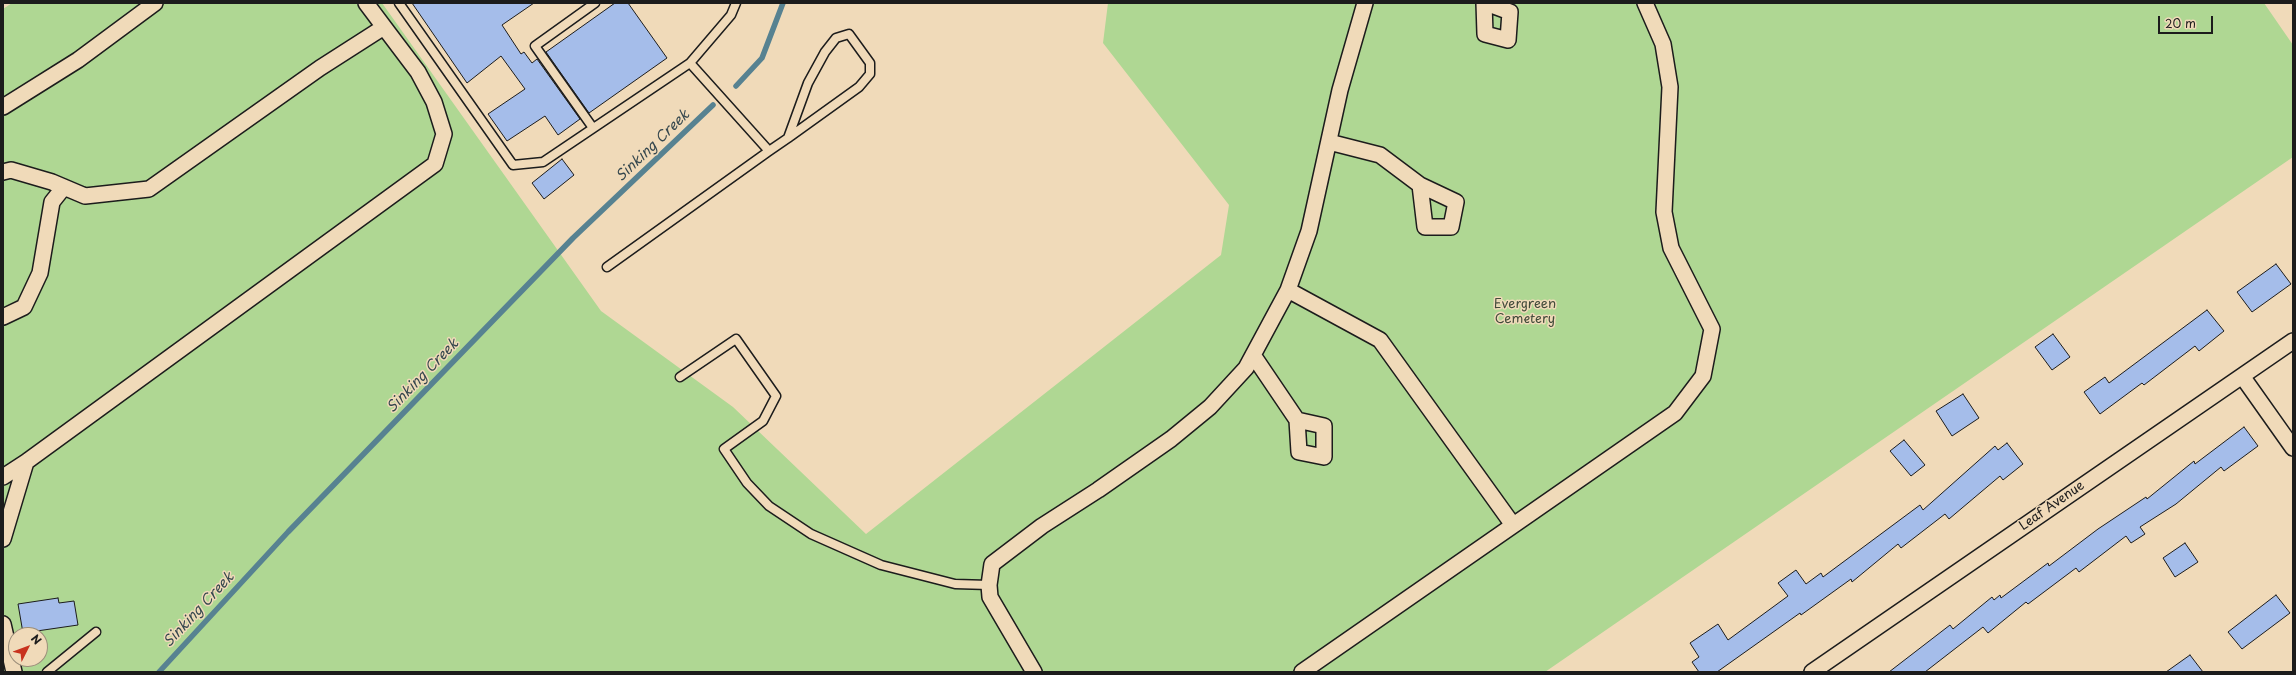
<!DOCTYPE html>
<style>
body{margin:0}
#map{position:relative;width:2296px;height:675px;overflow:hidden;background:#f0dab9;font-family:"Playpen Sans",sans-serif}
canvas{display:block}
.frame{position:absolute;inset:0;border:4px solid #1c1c1c;pointer-events:none}
.north{position:absolute;left:8px;top:627px;width:40px;height:40px;box-sizing:border-box;background:#f0dab9;border:1px solid #9b8e7a;border-radius:50%;rotate:48deg;font-size:11px;font-weight:700;line-height:16px;text-align:center;color:#1c1c1c}
.north::after{content:'';display:block;margin:auto;width:14px;height:18px;background:#c8321e;clip-path:polygon(50% 0,100% 100%,50% 72%,0 100%)}
.scale{position:absolute;left:2158px;top:16px;width:55px;height:18px;box-sizing:border-box;border:2px solid #1c1c1c;border-top:0;padding-left:5px;font-size:12px;line-height:14px;white-space:nowrap;color:#1c1c1c;-webkit-text-stroke:3px #f0dab9;paint-order:stroke}
</style>
<div id="map">
<canvas width="2296" height="675"></canvas>
<div class="frame"></div>
<div class="north">N</div>
<div class="scale">20 m</div>
</div>
<script>
const context = document.querySelector('canvas').getContext('2d');
context.lineJoin = 'round';
function paint(path, color) { context.fillStyle = color; context.fill(path, 'evenodd'); }
const toPath = rows => new Path2D(rows.map(r => 'M' + r).join(''));
function trace(path, color, width, dash) { context.strokeStyle = color; context.lineWidth = width; context.lineCap = dash ? 'butt' : 'round'; context.setLineDash(dash || []); context.stroke(path); }
function drawText(font, color, halo, rows, align = 'center') {
  context.font = font + ' "Playpen Sans",sans-serif'; context.lineWidth = 3; context.setLineDash([]); context.textBaseline = 'middle'; context.strokeStyle = halo; context.fillStyle = color; for (const [text, x, y, turn = 0] of rows) {
    context.save(); context.translate(x, y); context.rotate((+turn || 0) * Math.PI / 180); context.textAlign = isNaN(turn) ? turn : align; if (halo) context.strokeText(text, 0, 0); context.fillText(text, 0, 0); context.restore();
  }
}
paint(toPath([
 [12,3,382,3,601,311,733,407,866,534,1221,255,1229,205,1103,43,1108,3,2264,3,2293,45,2293,157,1545,672,3,672,3,9],
 [16,635,40,635,40,659,16,659]
]), '#afd793');
trace(toPath([
 [736,86,762,58,783,3],
 [159,672,288,532,573,238,713,105]
]), '#578291', 5.5);
const building = toPath([
 [412,3,534,3,502,25,521,54,524,52,532,63,537,59,580,119,558,135,545,116,507,141,488,114,525,89,501,56,467,83,412,3],
 [615,3,628,3,667,58,589,113,546,52,615,3],
 [562,159,574,175,544,199,532,183,562,159],
 [2276,264,2291,284,2252,312,2237,292,2276,264],
 [2207,310,2224,331,2199,351,2195,346,2144,385,2142,383,2100,414,2084,392,2105,377,2109,383,2207,310],
 [2053,334,2070,357,2052,370,2035,347,2053,334],
 [1963,394,1979,418,1952,436,1936,411,1963,394],
 [2244,427,2258,446,2224,471,2221,467,2176,504,2140,527,2145,534,2131,543,2126,536,2079,572,2076,568,2028,604,2026,602,1988,633,1983,627,1925,672,1889,672,1950,625,1953,629,1992,597,1994,600,2000,595,2001,598,2048,563,2049,566,2098,529,2146,497,2147,499,2194,461,2195,464,2244,427],
 [1904,440,1925,465,1911,476,1890,451,1904,440],
 [2007,443,2023,464,2003,480,2000,476,1949,519,1945,514,1901,548,1898,544,1852,582,1851,579,1801,615,1800,613,1717,672,1699,672,1692,662,1699,657,1690,643,1718,624,1728,640,1788,596,1778,583,1796,570,1806,584,1821,573,1823,577,1920,505,1923,510,1995,446,1998,450,2007,443],
 [2185,543,2198,562,2175,577,2163,558,2185,543],
 [2276,595,2290,613,2242,649,2228,632,2276,595],
 [58,598,59,603,74,601,78,625,23,633,18,604,58,598],
 [2190,655,2203,672,2166,672,2190,655]
]);
paint(building, '#a5bdea');
trace(building, '#1c1c1c', 1);
const service = toPath([
 [399,3,513,165,543,162,690,63,731,15,736,3],
 [690,63,769,151],
 [593,128,535,46,595,3],
 [607,267,769,151,788,138,859,87,870,74,870,63,849,34,836,38,825,52,808,83,788,138],
 [680,377,736,339,776,396,763,421,724,449,747,483,769,506,811,534,881,565,955,584,989,585],
 [47,672,96,632]
]);
const minor = toPath([
 [366,3,384,27],
 [1484,3,1485,34,1508,40,1510,12,1486,3],
 [3,107,78,60,155,3],
 [1329,142,1380,155,1420,185,1456,202,1451,227,1425,227,1420,185],
 [3,172,11,170,52,182,85,196,149,189,320,68,384,27,418,72,434,102,444,134,435,164,26,462,3,539],
 [1288,290,1380,340,1513,525],
 [3,317,24,307,40,273,52,202,64,187],
 [1253,355,1297,420,1324,426,1324,457,1299,452,1297,420],
 [2242,376,2293,448],
 [3,477,26,462],
 [3,624,14,672],
 [1034,672,990,597,989,585,992,564,1042,526,1098,490,1171,439,1210,407,1246,368,1288,290,1309,231,1340,90,1365,3],
 [1302,672,1675,413,1703,376,1712,329,1671,248,1664,212,1670,87,1663,44,1645,3],
 [1812,672,2293,341]
]);
trace(service, '#1c1c1c', 11);
trace(minor, '#1c1c1c', 18);
trace(service, '#f0dab9', 8);
trace(minor, '#f0dab9', 15);
drawText('13px', '#414b3a', '#f0dab9', [
 ["Evergreen",1525,304],
 ["Cemetery",1525,319]
]);
drawText('13px', '#1c1c1c', '#f0dab9', [
 ["Leaf Avenue",2052,506,-35]
]);
drawText('italic 14px', '#34464d', '#f0dab9', [
 ["Sinking Creek",653,146,-44],
 ["Sinking Creek",423,376,-46],
 ["Sinking Creek",199,610,-47]
]);
</script>
